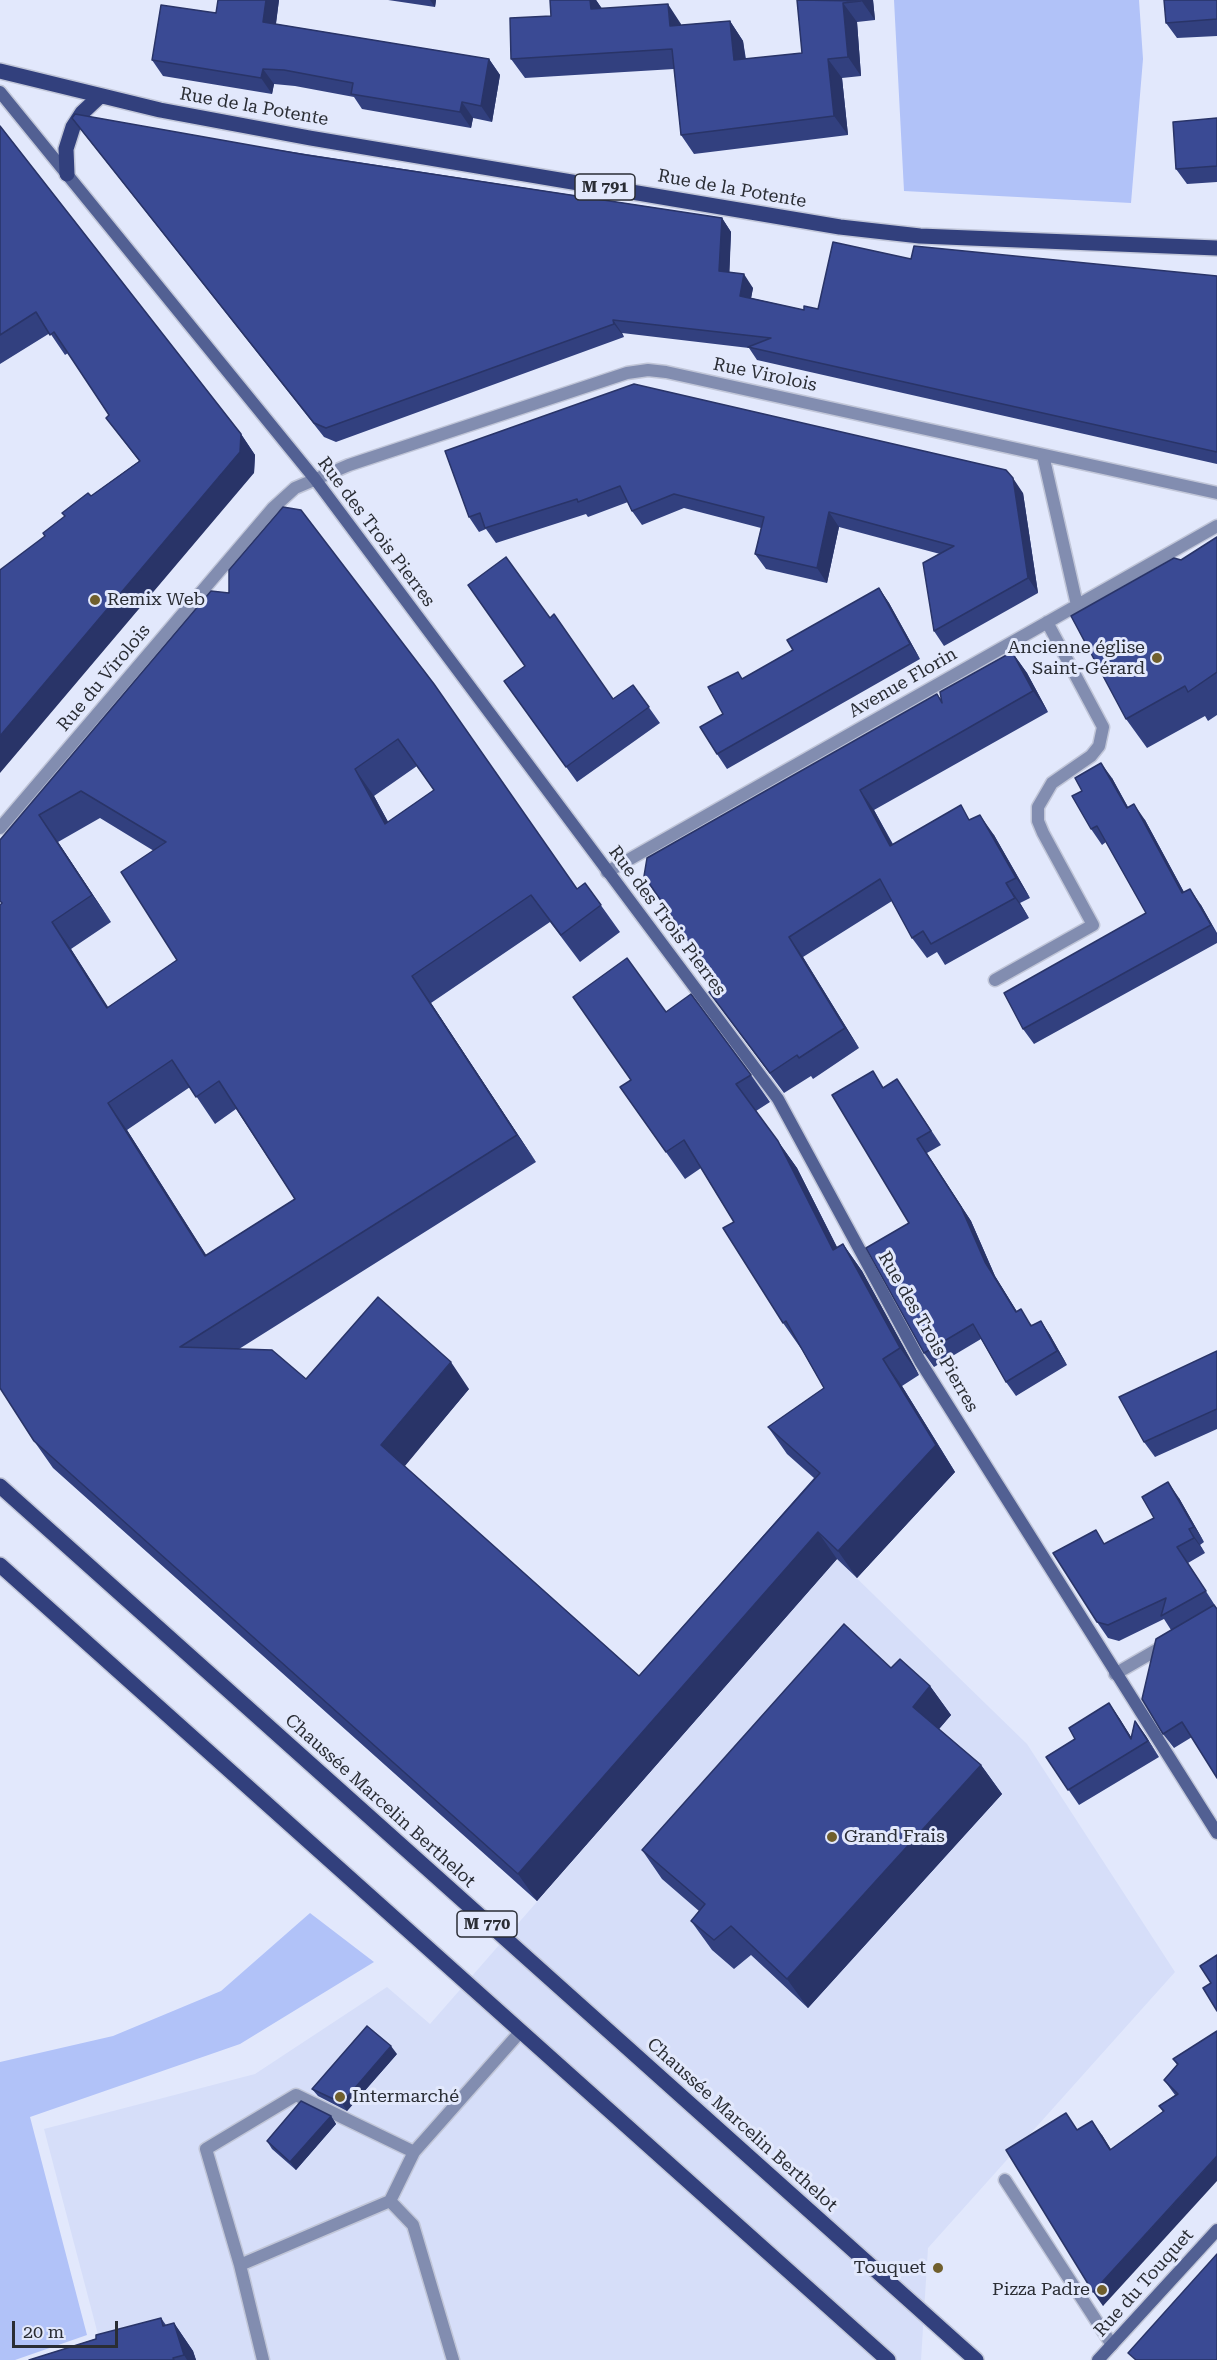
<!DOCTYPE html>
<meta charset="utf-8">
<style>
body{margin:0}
#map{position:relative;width:1217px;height:2360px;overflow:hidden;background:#e2e8fc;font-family:"Roboto Serif",serif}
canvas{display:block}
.scale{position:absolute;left:12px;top:2321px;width:106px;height:27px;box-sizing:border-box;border:3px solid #2a2d34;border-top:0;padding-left:8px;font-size:18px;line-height:21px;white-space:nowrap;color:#2a2d34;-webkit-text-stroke:4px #e2e8fc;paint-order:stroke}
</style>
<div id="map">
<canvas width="1217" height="2360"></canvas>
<div class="scale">20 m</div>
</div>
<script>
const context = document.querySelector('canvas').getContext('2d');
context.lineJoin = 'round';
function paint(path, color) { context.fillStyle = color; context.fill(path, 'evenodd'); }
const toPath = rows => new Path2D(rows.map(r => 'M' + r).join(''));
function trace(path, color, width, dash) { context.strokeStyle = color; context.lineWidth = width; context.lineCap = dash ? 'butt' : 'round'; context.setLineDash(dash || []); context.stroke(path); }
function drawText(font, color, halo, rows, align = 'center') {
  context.font = font + ' "Roboto Serif",serif'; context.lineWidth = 6; context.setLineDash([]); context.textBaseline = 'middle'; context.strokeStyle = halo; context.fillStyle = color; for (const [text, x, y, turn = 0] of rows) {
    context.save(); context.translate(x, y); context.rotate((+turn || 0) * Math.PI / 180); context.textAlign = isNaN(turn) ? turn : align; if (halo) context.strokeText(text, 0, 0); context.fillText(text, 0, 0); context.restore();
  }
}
paint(toPath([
 [837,1559,1027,1744,1175,1972,928,2248,921,2360,66,2360,101,2346,44,2129,255,2074,387,1987,430,2024]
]), '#d6def9');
paint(toPath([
 [894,0,1139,0,1143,59,1131,203,904,191],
 [310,1913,374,1962,240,2044,30,2117,87,2335,15,2360,0,2360,0,2062,113,2036,221,1991]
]), '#b1c2f8');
const lane = toPath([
 [390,2201,413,2225,453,2360],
 [240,2265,206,2149,296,2095,414,2152],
 [263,2360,240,2265,390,2201,414,2152,521,2031]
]);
const street = toPath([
 [1043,455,1077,605],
 [0,828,273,508,295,488,349,465,627,373,648,370,666,372,1217,493],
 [607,872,1217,526],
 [995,980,1093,925,1043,833,1038,821,1038,807,1052,783,1091,756,1099,746,1103,727,1047,622],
 [1115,1674,1167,1644],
 [1005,2180,1112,2345]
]);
const secondary = toPath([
 [0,92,315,479,778,1099,920,1361,1217,1833],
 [1098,2360,1217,2230]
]);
const primary = toPath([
 [0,71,160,110,310,138,840,227,920,236,1217,248],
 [67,174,66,149,73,127,82,113,100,96],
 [0,1486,976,2360],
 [0,1565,888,2360]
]);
trace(lane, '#c1c6d8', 15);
trace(street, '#c1c6d8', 15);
trace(secondary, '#c1c6d8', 15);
trace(primary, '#c1c6d8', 18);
trace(lane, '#828db0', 12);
trace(street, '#828db0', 12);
trace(secondary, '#526093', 12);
trace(primary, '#32407d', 15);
paint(toPath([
 [279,0,276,24,489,59,500,75,492,122,473,118,471,128,362,109,354,97,295,86,274,84,272,94,163,76,152,60,216,13],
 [388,0,436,0,435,7],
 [550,0,596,0,602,9,681,24,681,25,730,21,743,41,746,59,802,53,797,0,873,0,875,20,857,22,861,76,842,78,848,135,694,154,681,135,674,69,525,78,511,59,551,16],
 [1217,0,1217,36,1177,38,1166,23],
 [72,118,722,218,731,232,729,273,753,288,751,298,804,310,818,309,911,259,1217,276,1217,464,757,360,749,348,622,333,624,337,336,442,324,437,82,131],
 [1217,118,1217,182,1187,184,1176,169],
 [0,126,241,434,255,455,254,473,45,536,91,496,139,461,106,418,109,415,68,353,65,355,50,333,0,364],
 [445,451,1023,493,1038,593,944,646,934,631,940,554,839,527,827,583,766,569,755,554,761,528,684,508,642,525,632,511,628,502,588,517,586,514,496,543,486,529,479,532,469,517],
 [1217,537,1217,715,1208,721,1205,716,1147,748,1126,719,1181,560],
 [879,588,889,603,920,659,727,769,717,754,723,714,743,679,793,650],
 [229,593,577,889,585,883,620,932,580,962,550,922,431,1003,536,1162,239,1349,306,1379,469,1389,404,1466,639,1676,814,1478,787,1454,768,1427,824,1388,802,1350,783,1323,734,1222,701,1168,685,1179,620,1087,631,1080,666,1012,751,1075,770,1102,756,1111,797,1168,837,1247,843,1244,862,1271,919,1375,902,1386,955,1472,857,1578,837,1559,537,1901,53,1468,34,1441,2,903,0,840],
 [417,766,434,790,388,822,374,796],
 [100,818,154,851,177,960,108,1008,71,949,111,922,58,842],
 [190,1087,215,1124,236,1109,295,1199,206,1255,127,1130],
 [550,618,613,699,633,685,660,723,577,782,504,681,525,666],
 [1012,652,1027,673,1048,712,874,810,893,844,971,819,994,835,1030,898,1020,903,1029,918,945,965,937,952,927,958,912,938,892,901,803,957,859,1048,813,1079,811,1076,784,1093,709,992,719,985,644,876,937,694,942,701],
 [1112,778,1128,807,1145,820,1184,892,1201,905,1217,933,1217,943,1034,1044,1023,1029,1146,913,1106,842,1102,845,1091,829],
 [897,1079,941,1145,927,1153,971,1221,995,1276,1017,1312,1032,1325,1041,1321,1050,1335,1067,1365,1016,1396,1006,1382,981,1339,934,1367,924,1353,909,1223,884,1088],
 [1217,1351,1217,1429,1155,1457,1144,1442],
 [1179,1498,1204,1542,1200,1545,1205,1553,1188,1563,1216,1607,1192,1737,1174,1748,1163,1734,1171,1630,1164,1619,1119,1641,1108,1638,1097,1622,1106,1543,1154,1518],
 [891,1668,930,1686,951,1715,939,1729,981,1765,1002,1794,808,2008,751,1955,734,1969,712,1950,691,1921,699,1911,662,1879,642,1850],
 [1109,1703,1131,1737,1135,1721,1159,1757,1079,1805,1046,1757,1075,1739],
 [1217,2031,1103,2306,1078,2130,1102,2135,1111,2150,1163,2112,1159,2106,1175,2095,1164,2080,1177,2065,1173,2059],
 [397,2054,347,2111,318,2096,312,2089],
 [331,2116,336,2124,296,2170,272,2149,267,2141],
 [161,2318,166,2325,174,2323,193,2351,196,2360,29,2360]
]), '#32407f');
paint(toPath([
 [266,0,279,0,274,37,263,22],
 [430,0,436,0,435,7],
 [590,0,596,0,603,10,591,9],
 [861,0,873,0,875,20],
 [843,3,857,22,861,76,848,57],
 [668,4,681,24,684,46,670,26],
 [730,21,743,41,748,80,734,60],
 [489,59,500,75,492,122,481,106],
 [828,59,842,78,848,135,834,116],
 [263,69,274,84,272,94,261,78],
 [462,102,473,118,471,128,460,112],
 [722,218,731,232,729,285,719,271],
 [744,274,753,288,749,309,740,296],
 [613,320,622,333,624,337,614,324],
 [241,434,255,455,254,473,0,773,0,736],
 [1013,478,1023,493,1038,593,1028,578],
 [829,512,839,527,827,583,817,568],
 [879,588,889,603,920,659,910,644],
 [1012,652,1027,673,1048,712,1033,691],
 [1101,763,1112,778,1137,824,1127,808],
 [355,769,374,796,404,851,385,824],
 [860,790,874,810,904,866,890,846],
 [1134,804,1145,820,1193,909,1182,893],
 [39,815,58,842,111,922,92,895],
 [980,815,994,835,1030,898,1016,878],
 [1006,883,1020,903,1029,918,1015,898],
 [1190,889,1201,905,1217,934,1211,925],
 [52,922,71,949,126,1035,107,1008],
 [789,937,803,957,859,1048,845,1028],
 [412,976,431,1003,536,1162,517,1135],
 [108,1103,127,1130,224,1283,205,1256],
 [917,1139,971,1221,995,1276,1026,1326,1016,1312,985,1262],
 [778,1141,797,1168,852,1277,833,1250],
 [843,1244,862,1271,919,1375,900,1348],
 [1041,1321,1050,1335,1067,1365,1057,1351],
 [883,1359,902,1386,955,1472,857,1578,838,1551],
 [451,1362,469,1389,400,1472,381,1445],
 [1168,1482,1179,1498,1204,1542,1194,1527],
 [1189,1529,1200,1545,1205,1553,1194,1538],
 [818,1532,837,1559,537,1901,518,1874],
 [930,1686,951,1715,933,1736,913,1707],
 [1109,1703,1120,1719,1138,1748,1131,1739],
 [1135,1721,1146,1736,1159,1757,1148,1741],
 [981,1765,1002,1794,808,2008,787,1979],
 [391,2046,397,2054,347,2111,342,2103],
 [331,2116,336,2124,296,2170,290,2162],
 [1092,2121,1102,2135,1121,2165,1110,2150],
 [1217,2156,1217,2181,1103,2306,1093,2292],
 [174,2323,193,2351,196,2360,187,2360,184,2355]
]), '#293468');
const building = toPath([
 [218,0,266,0,263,22,489,59,481,106,462,102,460,112,351,94,353,83,284,70,263,69,261,78,152,60,161,5,216,13,218,0],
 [550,0,590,0,591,9,668,4,670,26,730,21,734,60,802,53,797,0,861,1,843,3,848,57,828,59,834,116,681,135,672,49,511,59,510,18,551,16,550,0],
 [1164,0,1217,0,1217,19,1166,23,1164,0],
 [75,114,306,155,722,218,719,271,744,274,740,296,804,310,804,306,818,309,833,242,911,259,914,246,1217,276,1217,452,748,347,771,338,613,320,614,324,326,428,314,423,72,118,75,114],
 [1217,118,1217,166,1176,169,1173,122,1217,118],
 [0,126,241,434,240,452,0,736,0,570,45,536,43,533,65,516,62,513,88,493,91,496,140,461,106,418,109,415,54,332,50,335,36,312,0,335,0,126],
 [634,384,1006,470,1013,478,1028,578,934,631,923,563,954,546,829,512,817,568,755,554,764,517,674,494,632,511,620,486,578,502,577,499,485,528,480,513,469,517,445,451,634,384],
 [283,507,301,510,434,684,577,889,585,883,601,905,561,935,531,895,412,976,517,1135,180,1347,272,1350,306,1379,378,1297,451,1362,381,1445,639,1676,820,1473,768,1427,824,1388,786,1321,783,1323,723,1228,734,1222,684,1140,666,1152,620,1087,631,1080,573,997,627,958,666,1012,691,994,751,1075,736,1084,778,1141,833,1250,843,1244,900,1348,883,1359,936,1445,838,1551,818,1532,518,1874,34,1441,0,1388,0,905,2,903,0,901,0,840,211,591,229,593,229,570,283,507],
 [398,739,434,790,385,824,355,769,398,739],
 [81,791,166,842,121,872,177,960,107,1008,52,922,92,895,39,815,81,791],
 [172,1060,196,1097,219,1081,295,1199,205,1256,108,1103,172,1060],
 [1217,537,1217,672,1188,692,1185,686,1126,719,1071,616,1174,558,1181,560,1217,537],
 [506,557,550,618,554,614,613,699,633,685,649,707,566,767,504,681,525,666,468,585,506,557],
 [879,588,910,644,717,754,700,727,723,714,708,687,738,672,742,679,793,650,787,640,879,588],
 [1012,652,1033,691,860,790,890,846,961,805,969,820,980,815,1016,878,1006,883,1015,898,931,944,923,931,912,938,880,879,789,937,845,1028,799,1058,797,1055,770,1073,709,992,719,985,644,876,647,858,937,694,942,703,940,692,1012,652],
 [1101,763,1127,808,1134,804,1182,893,1190,889,1211,925,1023,1029,1004,993,1146,913,1097,826,1091,829,1072,796,1082,791,1075,778,1101,763],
 [873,1071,883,1088,897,1079,931,1131,917,1139,961,1207,985,1262,1016,1312,1021,1309,1031,1326,1041,1321,1057,1351,1006,1382,973,1324,924,1353,866,1248,909,1223,832,1095,873,1071],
 [1217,1351,1217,1409,1144,1442,1119,1397,1217,1351],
 [1168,1482,1194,1527,1189,1529,1194,1538,1177,1547,1206,1591,1161,1616,1166,1598,1108,1625,1097,1622,1053,1553,1096,1530,1104,1544,1154,1518,1142,1497,1168,1482],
 [1214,1605,1217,1609,1217,1778,1182,1722,1163,1734,1142,1699,1156,1639,1214,1605],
 [844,1624,891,1668,900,1659,930,1686,913,1707,981,1765,787,1979,731,1926,714,1940,691,1921,705,1904,642,1850,844,1624],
 [1109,1703,1131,1739,1135,1721,1148,1741,1068,1790,1046,1757,1075,1739,1069,1728,1109,1703],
 [1217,1955,1217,2011,1203,1988,1211,1983,1200,1966,1217,1955],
 [367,2026,391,2046,342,2103,312,2089,367,2026],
 [1217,2031,1217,2156,1093,2292,1006,2150,1066,2113,1077,2130,1092,2121,1110,2150,1164,2111,1159,2106,1178,2094,1164,2080,1178,2064,1173,2059,1217,2031],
 [301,2101,331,2116,290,2162,267,2141,301,2101],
 [1217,2254,1217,2360,1136,2360,1128,2353,1217,2254],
 [161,2318,163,2326,174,2323,184,2355,173,2358,174,2360,29,2360,96,2339,96,2335,161,2318]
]);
paint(building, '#3a4a94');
trace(building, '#293468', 1.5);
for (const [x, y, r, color] of [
 [95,600,6,"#705f2d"],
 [1157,658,6,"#705f2d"],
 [832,1837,6,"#705f2d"],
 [340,2097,6,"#705f2d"],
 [938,2268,6,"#705f2d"],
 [1102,2290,6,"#705f2d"]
]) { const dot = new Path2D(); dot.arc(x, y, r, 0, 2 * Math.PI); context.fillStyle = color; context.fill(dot); trace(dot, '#e2e8fc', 2); }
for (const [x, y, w] of [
 [605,187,60],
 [487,1924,60]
]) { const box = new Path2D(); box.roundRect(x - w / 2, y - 13, w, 26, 4.5); context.fillStyle = '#e2e8fc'; context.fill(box); trace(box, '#2a2d34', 1.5); }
drawText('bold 16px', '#2a2d34', null, [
 ["M 791",605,187],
 ["M 770",487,1924]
]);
drawText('18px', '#2a2d34', '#e2e8fc', [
 ["Rue de la Potente",254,107,10],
 ["Rue de la Potente",732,189,10],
 ["Rue Virolois",765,375,12],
 ["Rue des Trois Pierres",376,532,53],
 ["Rue du Virolois",104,678,-50],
 ["Avenue Florin",903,683,-30],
 ["Rue des Trois Pierres",667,921,53],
 ["Rue des Trois Pierres",928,1332,60],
 ["Chaussée Marcelin Berthelot",380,1801,42],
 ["Chaussée Marcelin Berthelot",742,2125,42],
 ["Rue du Touquet",1144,2283,-48]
]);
drawText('18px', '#2a2d34', '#e2e8fc', [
 ["Remix Web",107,600],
 ["Ancienne église",1145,648,"right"],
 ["Saint-Gérard",1145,669,"right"],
 ["Grand Frais",844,1837],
 ["Intermarché",352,2097],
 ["Touquet",926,2268,"right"],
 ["Pizza Padre",1090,2290,"right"]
], 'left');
</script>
